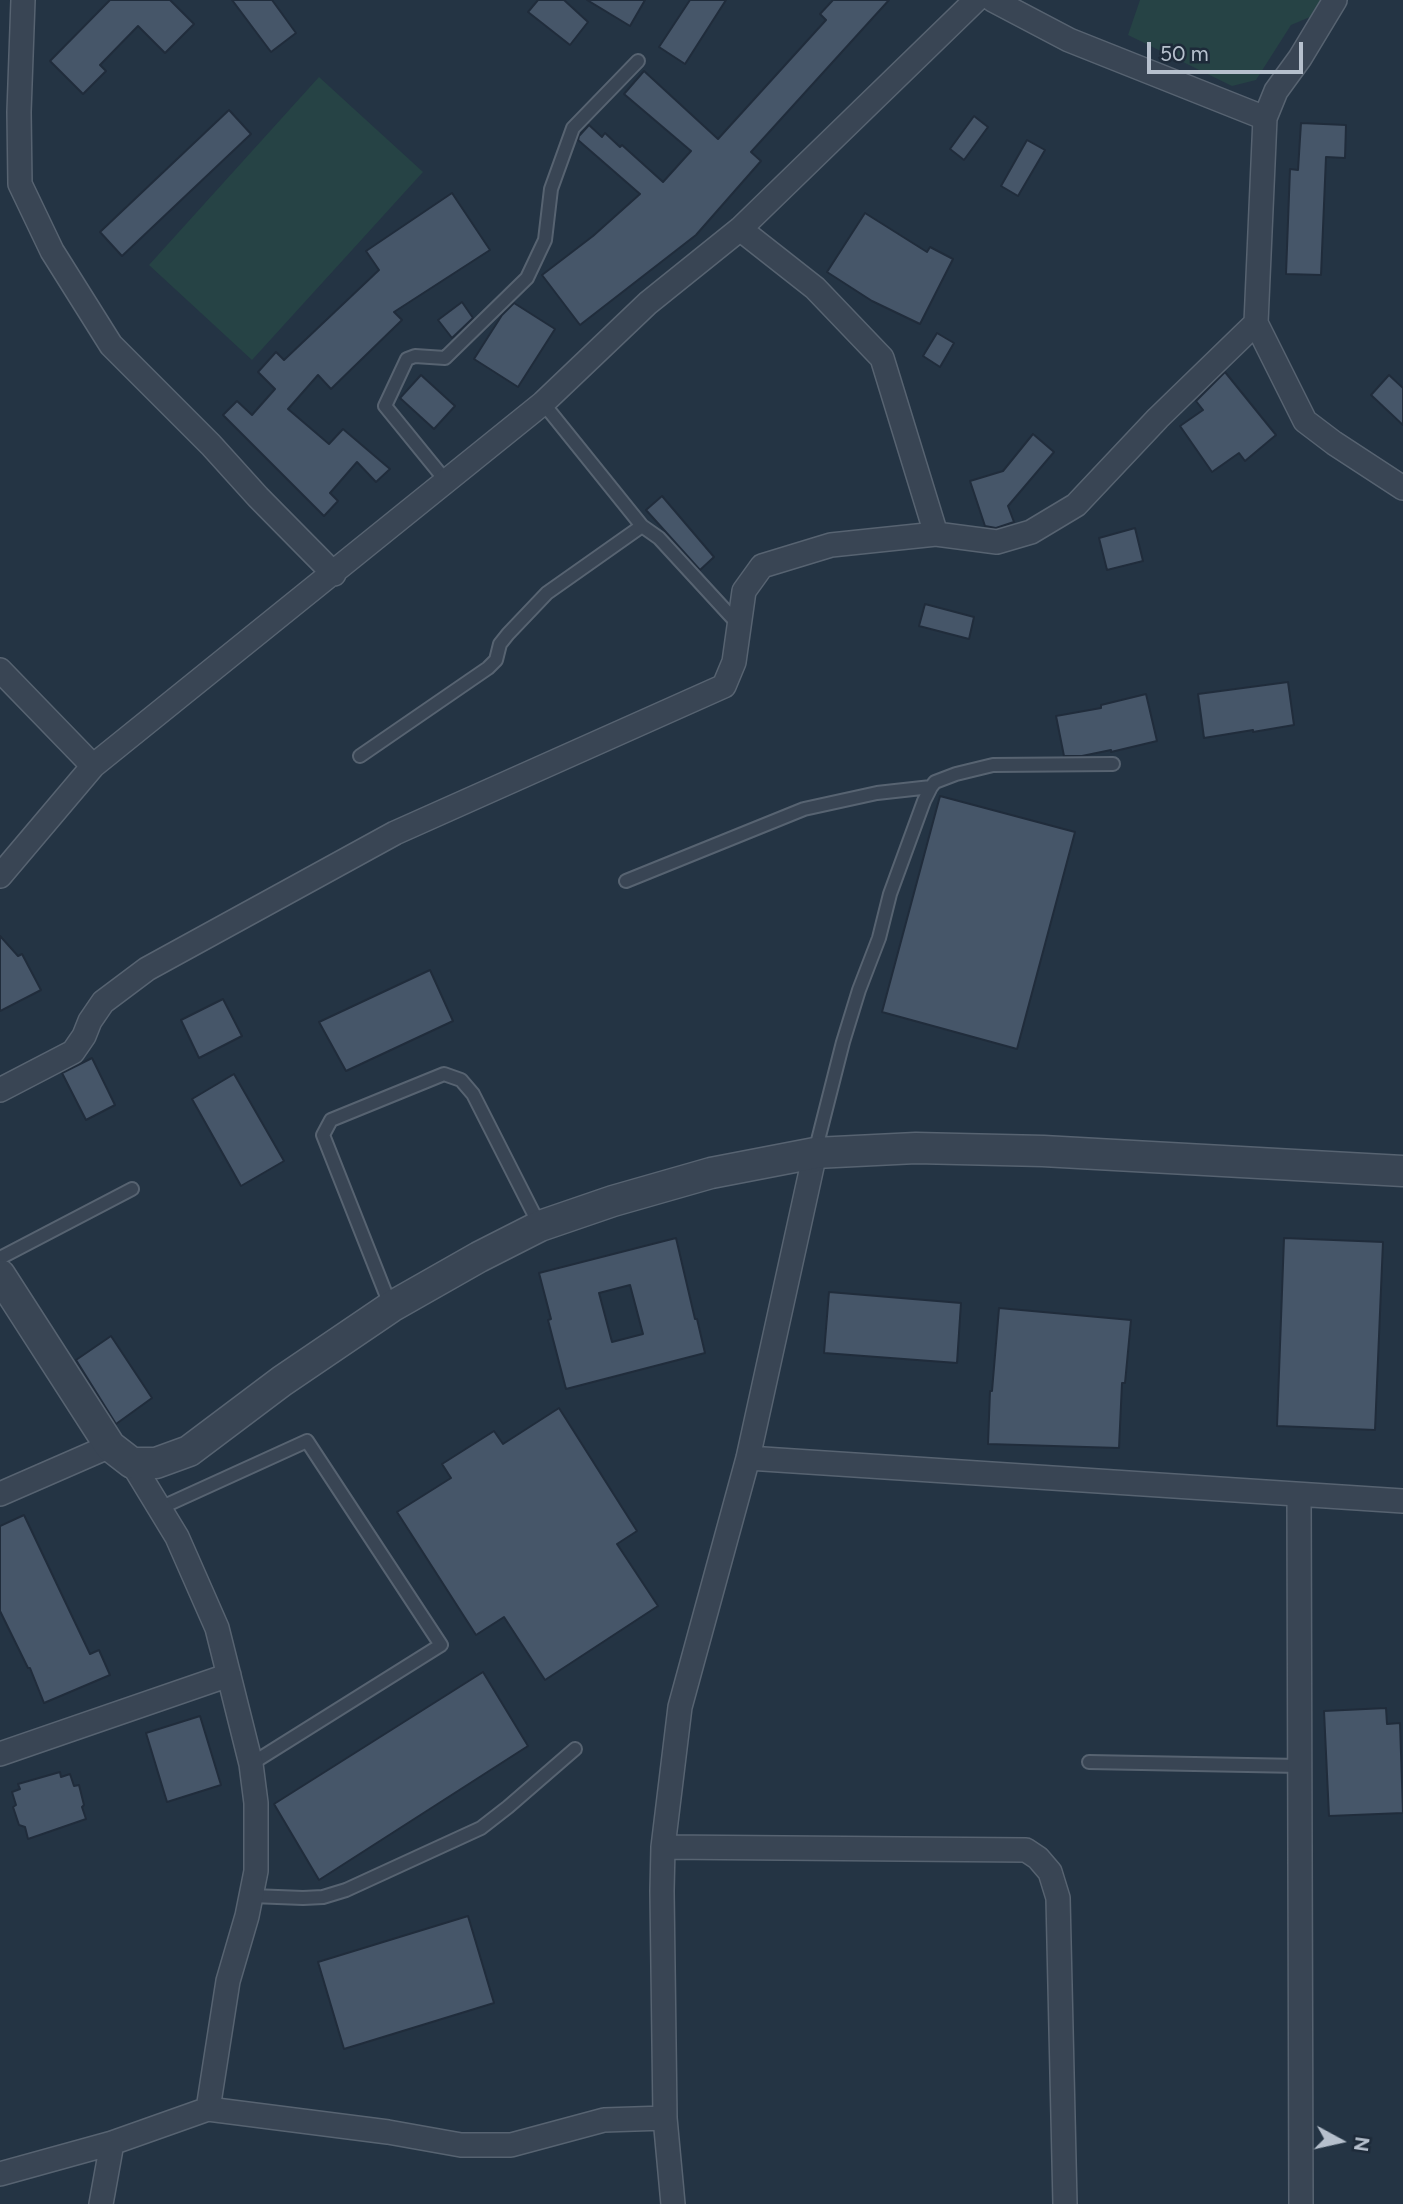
<!DOCTYPE html>
<style>
body{margin:0}
#map{position:relative;width:1403px;height:2204px;overflow:hidden;background:#243444;font-family:Figtree,sans-serif}
canvas{display:block}
.north{position:absolute;left:1305px;top:2106px;width:70px;height:70px;-webkit-text-stroke:5px #1d2a39;paint-order:stroke;rotate:98deg;font-size:19px;font-weight:700;line-height:28px;text-align:center;color:#b6c0cd}
.north::after{content:'';display:block;margin:auto;width:24px;height:32px;background:#b6c0cd;clip-path:polygon(50% 0,100% 100%,50% 72%,0 100%)}
.scale{position:absolute;left:1147px;top:42px;width:156px;height:32px;box-sizing:border-box;border:4px solid #b6c0cd;border-top:0;padding-left:9px;font-size:21px;line-height:24px;white-space:nowrap;color:#b6c0cd;-webkit-text-stroke:5px #1d2a39;paint-order:stroke}
</style>
<div id="map">
<canvas width="1403" height="2204"></canvas>
<div class="north">N</div>
<div class="scale">50 m</div>
</div>
<script>
const context = document.querySelector('canvas').getContext('2d');
context.lineJoin = 'round';
function paint(path, color) { context.fillStyle = color; context.fill(path, 'evenodd'); }
const toPath = rows => new Path2D(rows.map(r => 'M' + r).join(''));
function trace(path, color, width, dash) { context.strokeStyle = color; context.lineWidth = width; context.lineCap = dash ? 'butt' : 'round'; context.setLineDash(dash || []); context.stroke(path); }
paint(toPath([
 [1140,0,1325,0,1317,14,1291,25,1256,80,1232,86,1128,35],
 [319,77,423,172,252,360,149,265]
]), '#264345');
const building = toPath([
 [110,0,170,0,194,24,165,53,138,26,100,65,106,71,83,94,50,61,110,0],
 [232,0,272,0,296,33,271,52,232,0],
 [538,0,564,0,588,22,570,45,528,12,538,0],
 [587,0,645,0,630,26,587,0],
 [690,0,726,0,685,64,659,47,690,0],
 [833,0,889,0,751,152,761,161,696,235,580,325,542,275,593,236,640,194,578,140,579,136,589,125,602,137,605,133,620,147,622,145,663,182,691,151,624,94,644,71,718,139,826,20,820,14,833,0],
 [229,110,251,134,122,256,100,232,229,110],
 [974,116,988,127,964,160,950,149,974,116],
 [1301,123,1346,125,1345,158,1326,157,1321,275,1286,274,1290,169,1298,170,1301,123],
 [1027,140,1045,150,1018,196,1001,186,1027,140],
 [452,193,490,250,394,312,402,320,331,389,318,375,288,409,329,444,343,429,390,469,376,482,357,462,330,493,338,501,324,516,223,415,237,401,252,415,275,389,258,372,276,352,284,360,379,270,366,251,452,193],
 [865,213,927,252,930,247,953,259,920,324,872,301,827,272,865,213],
 [462,302,473,318,452,338,438,320,462,302],
 [514,303,555,329,518,387,474,359,502,315,514,303],
 [937,333,954,343,940,367,923,356,937,333],
 [1225,372,1276,435,1245,461,1239,453,1212,472,1180,426,1203,410,1196,401,1225,372],
 [421,375,455,406,434,429,400,398,421,375],
 [1389,375,1403,388,1403,425,1371,395,1389,375],
 [1033,434,1054,452,1008,506,1014,522,996,528,985,526,970,481,1003,471,1033,434],
 [662,496,714,557,700,570,646,510,662,496],
 [1135,528,1143,561,1107,570,1099,538,1135,528],
 [925,604,974,617,969,639,919,626,925,604],
 [1288,682,1294,725,1253,732,1253,730,1204,738,1198,694,1288,682],
 [1146,694,1157,741,1111,752,1111,750,1082,756,1064,756,1056,716,1101,708,1101,705,1146,694],
 [940,796,1075,832,1017,1049,882,1012,940,796],
 [0,936,18,956,22,954,41,990,0,1011,0,936],
 [430,970,453,1021,346,1071,319,1022,430,970],
 [223,999,242,1036,199,1058,181,1020,223,999],
 [92,1058,115,1105,86,1120,62,1073,92,1058],
 [234,1074,284,1161,241,1186,192,1099,234,1074],
 [676,1238,695,1319,697,1319,705,1353,566,1389,548,1320,551,1319,539,1273,676,1238],
 [630,1285,643,1334,612,1342,599,1293,630,1285],
 [1284,1238,1383,1242,1375,1430,1277,1426,1284,1238],
 [829,1292,961,1303,957,1363,824,1353,829,1292],
 [999,1308,1131,1320,1125,1383,1122,1383,1119,1448,988,1444,990,1391,992,1391,999,1308],
 [111,1336,152,1398,116,1424,76,1360,111,1336],
 [559,1408,637,1531,617,1544,658,1606,545,1680,504,1617,476,1635,397,1512,451,1478,442,1464,494,1431,503,1444,559,1408],
 [24,1515,90,1654,99,1650,110,1675,44,1703,30,1668,28,1668,0,1611,0,1526,24,1515],
 [483,1672,528,1746,319,1880,274,1804,483,1672],
 [1386,1708,1387,1724,1400,1723,1403,1813,1329,1816,1324,1711,1386,1708],
 [200,1716,221,1785,167,1802,146,1733,200,1716],
 [60,1772,61,1777,70,1774,74,1786,79,1785,84,1805,82,1807,86,1819,28,1839,25,1827,19,1825,13,1807,16,1805,12,1792,20,1789,18,1784,60,1772],
 [468,1916,494,2003,344,2049,318,1962,468,1916]
]);
paint(building, '#465669');
trace(building, '#202c3b', 2);
const service = toPath([
 [543,403,642,526],
 [446,481,385,406,407,359,415,356,445,358,527,278,545,240,551,189,573,128,638,61],
 [360,756,488,668,496,660,500,644,508,634,547,593,642,526,659,538,738,624],
 [626,881,804,809,877,793,931,787],
 [815,1152,843,1042,859,990,879,938,890,894,924,801,931,787,935,782,956,774,993,765,1113,764],
 [0,1258,132,1189],
 [391,1307,323,1135,331,1120,444,1074,461,1080,473,1094,540,1226],
 [160,1508,307,1441,441,1645,251,1764],
 [1089,1762,1300,1766],
 [252,1896,303,1898,323,1897,346,1890,481,1828,508,1807,575,1749]
]);
const minor = toPath([
 [23,0,19,112,20,184,52,251,111,345,211,445,258,497,334,574],
 [993,0,1069,40,1265,118],
 [1335,0,1300,58,1276,91,1265,118,1256,323,1305,421,1334,443,1403,488],
 [740,229,815,288,882,358,936,534],
 [0,670,93,766],
 [0,876,93,766,543,403,648,303,740,229,976,0],
 [0,1090,73,1052,84,1036,90,1021,103,1002,147,969,395,833,724,686,734,662,744,591,762,566,831,545,936,534,997,542,1031,532,1076,505,1158,418,1256,323],
 [748,1458,1403,1501],
 [132,1463,177,1537,217,1628,251,1764,256,1803,256,1871,247,1916,228,1981,208,2109],
 [0,1494,110,1446],
 [1299,1495,1301,2204],
 [0,1754,229,1675],
 [663,1847,1026,1850,1038,1858,1050,1872,1058,1898,1065,2204],
 [0,2174,112,2143,208,2109,388,2132,461,2145,511,2145,604,2120,665,2118],
 [101,2204,112,2143],
 [673,2204,665,2118,662,1891,663,1847,680,1707,748,1458,815,1153]
]);
const tertiary = toPath([
 [0,1275,110,1446,132,1463,156,1463,189,1451,282,1381,391,1307,479,1257,540,1226,613,1201,711,1173,815,1153,916,1148,1043,1151,1403,1171]
]);
trace(service, '#576371', 16);
trace(minor, '#576371', 26);
trace(tertiary, '#576371', 33);
trace(service, '#394554', 12);
trace(minor, '#394554', 23);
trace(tertiary, '#394554', 30);
</script>
